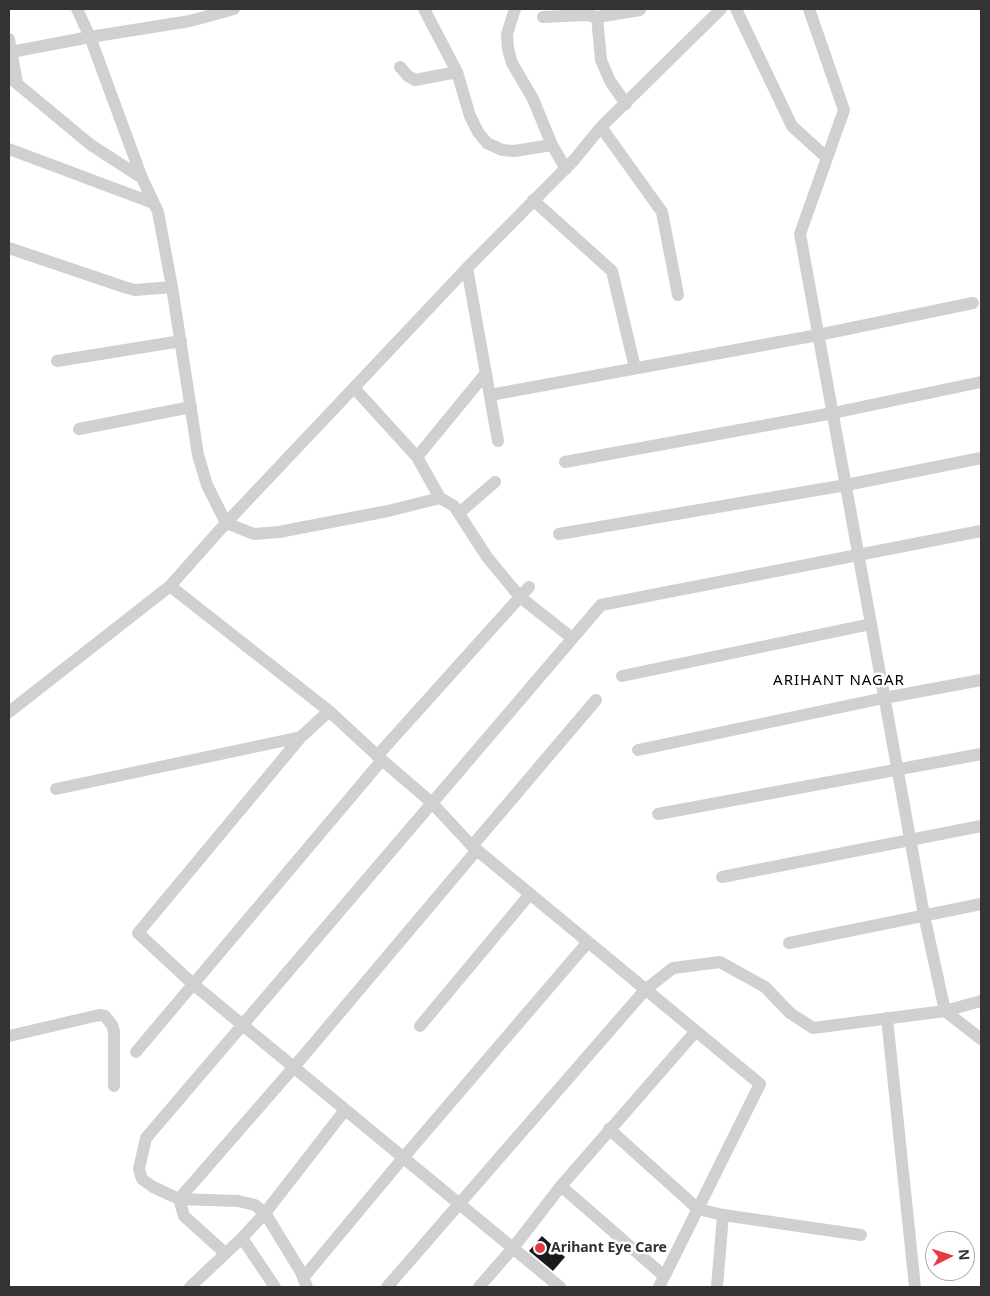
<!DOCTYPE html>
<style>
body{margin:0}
#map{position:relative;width:990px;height:1296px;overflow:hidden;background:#fff;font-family:"Noto Sans",sans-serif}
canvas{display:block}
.frame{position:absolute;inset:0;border:10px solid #333;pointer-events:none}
.north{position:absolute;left:925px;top:1231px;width:50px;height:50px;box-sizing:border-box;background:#fff;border:1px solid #adadad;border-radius:50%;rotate:85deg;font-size:14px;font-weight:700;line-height:20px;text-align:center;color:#333}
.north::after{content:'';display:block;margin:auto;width:18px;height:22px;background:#e63946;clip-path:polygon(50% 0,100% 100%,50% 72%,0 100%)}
</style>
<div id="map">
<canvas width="990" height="1296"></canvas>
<div class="frame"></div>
<div class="north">N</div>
</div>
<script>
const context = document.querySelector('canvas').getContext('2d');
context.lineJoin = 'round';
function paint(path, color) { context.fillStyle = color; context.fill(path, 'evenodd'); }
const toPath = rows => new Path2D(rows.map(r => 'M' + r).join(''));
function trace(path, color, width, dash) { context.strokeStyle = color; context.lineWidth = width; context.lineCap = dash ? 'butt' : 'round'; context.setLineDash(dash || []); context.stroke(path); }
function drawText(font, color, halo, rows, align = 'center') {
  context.font = font + ' "Noto Sans",sans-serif'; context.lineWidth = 5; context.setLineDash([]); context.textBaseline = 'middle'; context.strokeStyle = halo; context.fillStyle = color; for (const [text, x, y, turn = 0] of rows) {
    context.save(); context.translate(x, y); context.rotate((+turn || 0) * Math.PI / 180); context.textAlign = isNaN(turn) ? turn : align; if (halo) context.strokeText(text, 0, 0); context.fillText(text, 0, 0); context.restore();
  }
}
paint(toPath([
 [542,1236,565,1257,553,1271,529,1251]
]), '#1a1a1a');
trace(toPath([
 [77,9,90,37,142,178,158,212,172,287,198,455,207,485,226,523,254,534,279,532,388,511,440,498],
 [424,9,457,72,470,116,478,132,487,143,502,150,514,151,552,145],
 [515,9,507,34,508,49,512,63,533,99,552,145,566,169],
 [736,9,792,126,827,158,800,234,924,915,945,1011,981,1039],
 [809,9,844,110,827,158],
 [543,17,587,15,597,17,640,10],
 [597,17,601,60,610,81,626,104],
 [9,39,17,83],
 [11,52,90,37,190,21,234,9],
 [400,67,408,76,415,80,457,72],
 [9,77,91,145,142,178],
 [601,127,662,212,678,295],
 [9,149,153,203],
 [533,200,612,271,635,368],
 [9,248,124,287,135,290,172,287],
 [467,268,498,441],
 [57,361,181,341],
 [355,389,417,457,440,498,454,506,487,557,520,597,572,638],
 [490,395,818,335,973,303],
 [79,429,191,407],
 [417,457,486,373],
 [565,462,833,413,981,382],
 [459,513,495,482],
 [559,534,846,485,981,458],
 [170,586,329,711,382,760,431,802,472,846,760,1084,659,1287],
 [622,676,871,624],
 [329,711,301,737,138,933,193,984,560,1287],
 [9,712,170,586,226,523,467,268,574,160,601,127,721,9],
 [638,750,884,698,981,680],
 [377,756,529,587],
 [56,789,301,737],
 [658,814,981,754],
 [472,846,596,700],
 [722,877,981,826],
 [789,943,981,904],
 [887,1018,915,1287],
 [420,1026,530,894],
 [9,1036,99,1015,105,1016,112,1025,114,1031,114,1086],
 [136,1052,382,760],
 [609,1129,698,1209,723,1215,861,1235],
 [561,1186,664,1276],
 [242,1238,275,1287],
 [225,1253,184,1216,179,1199,294,1067,477,850],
 [303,1278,403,1158,588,942],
 [190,1287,242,1238,265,1213,345,1110],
 [307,1287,301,1272,265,1213,255,1205,238,1201,179,1199,153,1187,142,1179,139,1169,146,1138,601,605,981,531],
 [387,1287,645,990,673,968,720,962,765,987,790,1013,813,1028,945,1011,981,1001],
 [479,1287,513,1248,561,1186,696,1031],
 [717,1287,723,1215]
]), '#d0d0d0', 12);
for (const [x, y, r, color] of [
 [540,1248,6,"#e63946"]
]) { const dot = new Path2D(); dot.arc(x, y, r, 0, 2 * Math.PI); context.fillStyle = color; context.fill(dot); trace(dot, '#fff', 2); }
drawText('bold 14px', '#333', '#fff', [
 ["Arihant Eye Care",551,1248]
], 'left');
context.letterSpacing = '1px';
drawText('15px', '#000', '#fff', [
 ["ARIHANT NAGAR",839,681]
]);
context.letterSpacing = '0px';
</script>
